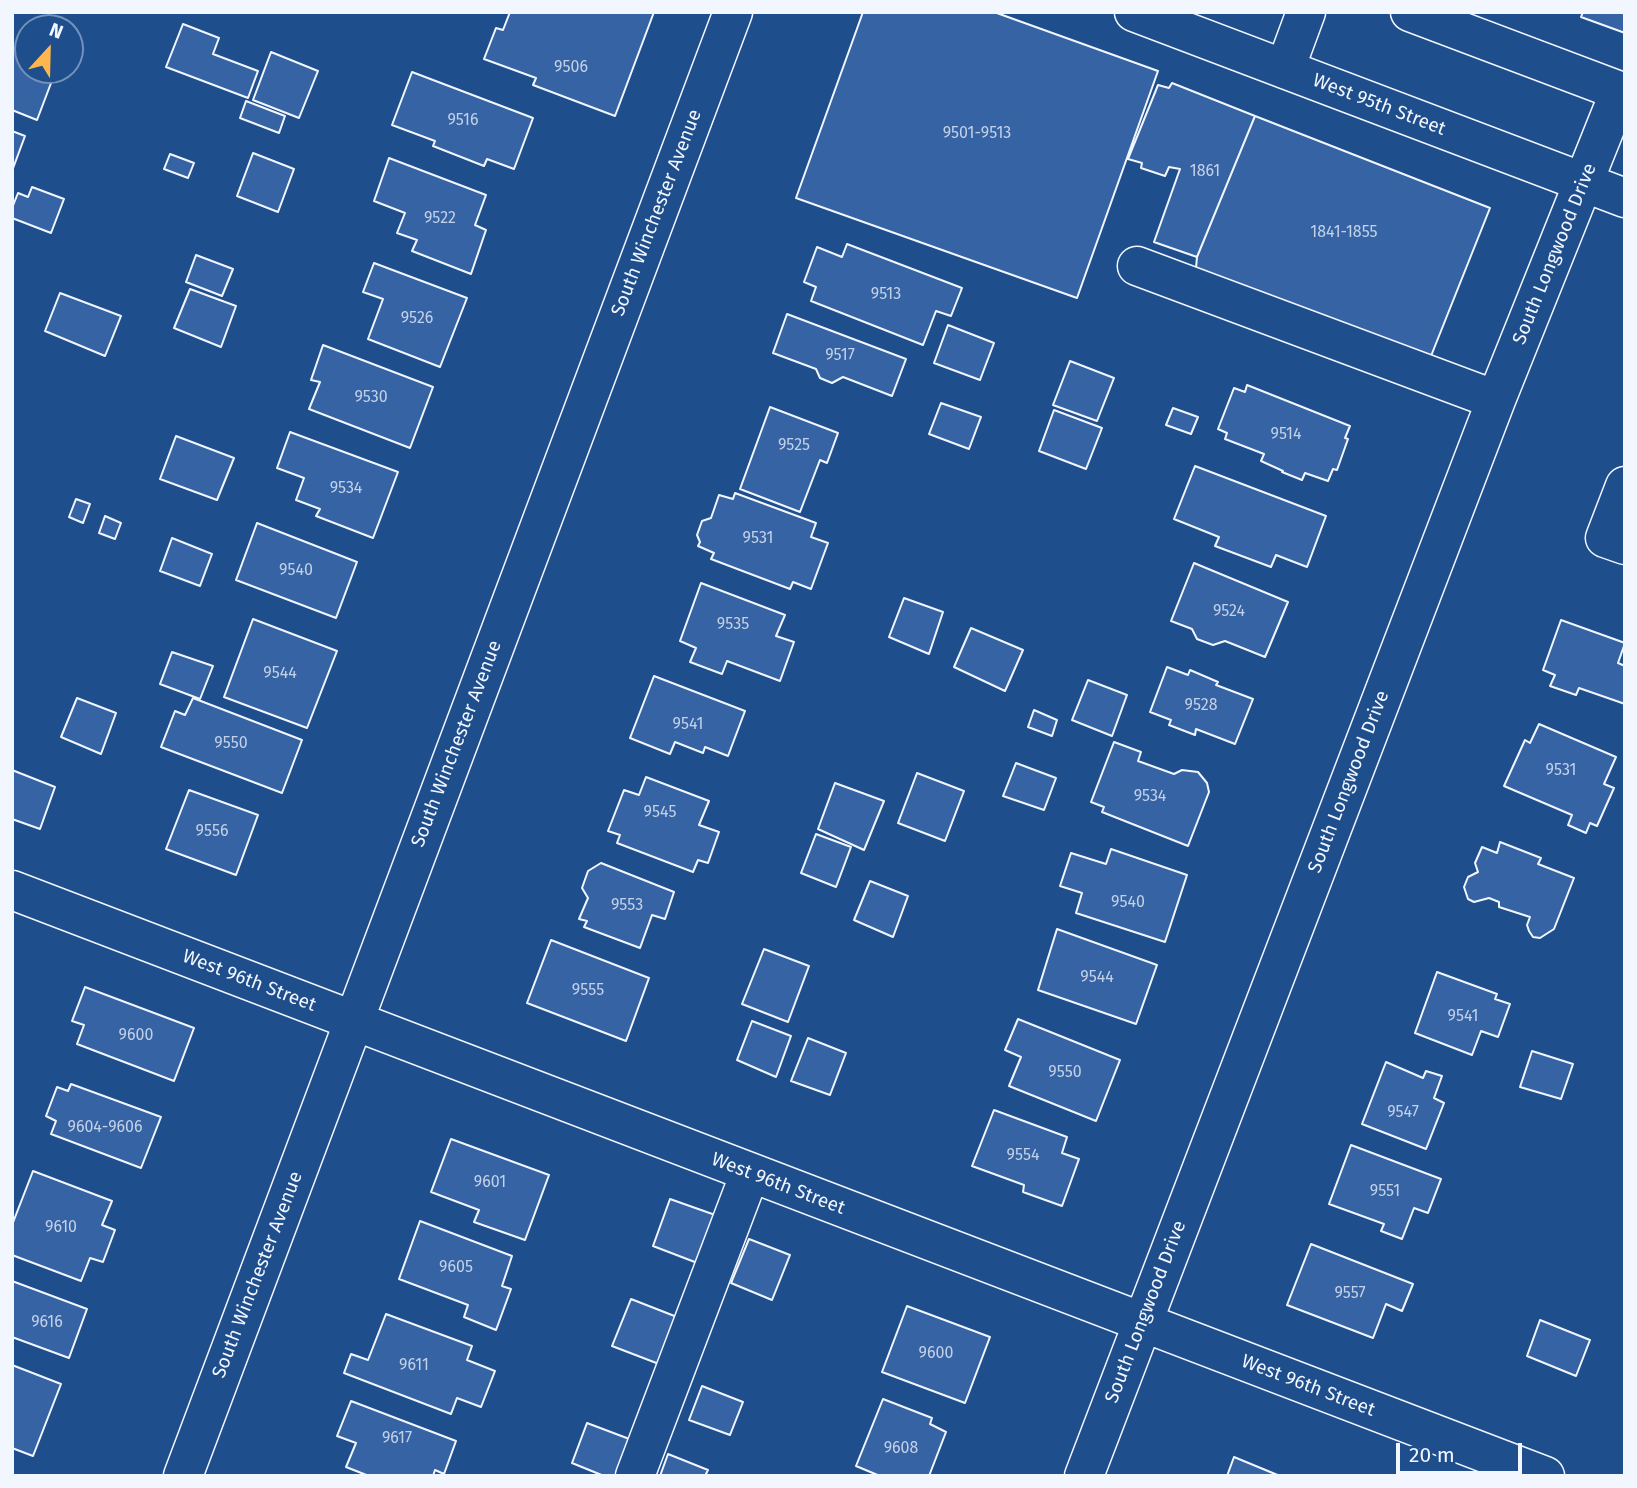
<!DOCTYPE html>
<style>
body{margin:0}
#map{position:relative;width:1637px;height:1488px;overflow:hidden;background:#1f4e8c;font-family:"Fira Sans",sans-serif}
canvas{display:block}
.frame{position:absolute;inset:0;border:14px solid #f2f6ff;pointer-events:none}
.north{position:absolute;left:14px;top:14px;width:70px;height:70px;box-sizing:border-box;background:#1f4e8c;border:2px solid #7391ba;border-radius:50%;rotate:22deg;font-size:19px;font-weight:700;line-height:28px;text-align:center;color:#f2f6ff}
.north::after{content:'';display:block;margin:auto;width:24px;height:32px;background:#ffb74d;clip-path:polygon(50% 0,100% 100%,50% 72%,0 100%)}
.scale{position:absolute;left:1396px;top:1443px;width:126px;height:32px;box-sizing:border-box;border:4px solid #f2f6ff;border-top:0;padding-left:9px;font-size:21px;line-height:24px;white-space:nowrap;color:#f2f6ff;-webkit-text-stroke:5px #1f4e8c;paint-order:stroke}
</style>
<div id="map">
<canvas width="1637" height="1488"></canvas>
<div class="frame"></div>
<div class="north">N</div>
<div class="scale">20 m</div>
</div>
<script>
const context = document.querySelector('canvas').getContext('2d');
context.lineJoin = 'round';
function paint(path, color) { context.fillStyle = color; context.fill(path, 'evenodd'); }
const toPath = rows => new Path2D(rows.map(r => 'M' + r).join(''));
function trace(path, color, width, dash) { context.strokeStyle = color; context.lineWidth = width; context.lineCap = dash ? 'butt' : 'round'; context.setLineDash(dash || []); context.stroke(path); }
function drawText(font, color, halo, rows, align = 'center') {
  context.font = font + ' "Fira Sans",sans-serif'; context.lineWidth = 5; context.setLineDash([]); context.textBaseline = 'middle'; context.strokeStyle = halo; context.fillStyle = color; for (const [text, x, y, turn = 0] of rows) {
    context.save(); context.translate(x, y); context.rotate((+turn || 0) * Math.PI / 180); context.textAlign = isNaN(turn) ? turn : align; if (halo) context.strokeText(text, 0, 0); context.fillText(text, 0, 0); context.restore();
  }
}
const building = toPath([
 [510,12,654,12,615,116,533,85,536,78,484,59,496,28,503,30,510,12],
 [863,12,994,12,1158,71,1077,298,796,198,863,12],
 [1583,12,1625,12,1625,33,1581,17,1583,12],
 [183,24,219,38,213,54,258,71,248,98,166,67,183,24],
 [12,48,28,54,28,70,56,70,37,120,12,110,12,48],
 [271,52,318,71,299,118,253,100,271,52],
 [412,72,533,118,514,169,487,159,484,166,433,146,435,141,392,125,412,72],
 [1172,83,1255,116,1197,257,1154,242,1180,169,1169,167,1165,176,1141,168,1142,163,1128,159,1158,85,1169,88,1172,83],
 [246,101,285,116,279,133,240,118,246,101],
 [1255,116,1490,208,1431,356,1196,268,1197,257,1255,116],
 [12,131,25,136,12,171,12,131],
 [253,153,294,169,278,212,237,196,253,153],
 [170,154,194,163,188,178,164,169,170,154],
 [389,158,486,195,475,225,486,230,471,274,412,251,417,240,397,233,405,213,374,201,389,158],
 [32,187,64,199,51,233,12,218,12,208,18,193,28,197,32,187],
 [847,244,962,288,951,316,936,311,923,345,811,301,816,287,804,282,817,247,842,257,847,244],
 [196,255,233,269,222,296,186,282,196,255],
 [374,263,467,298,440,367,368,339,383,299,363,292,374,263],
 [190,289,236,306,221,347,174,328,190,289],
 [60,293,121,316,105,356,45,331,60,293],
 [787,314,906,359,892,396,843,377,832,383,820,378,816,369,773,353,787,314],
 [948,325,994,343,980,380,934,363,948,325],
 [323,345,433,387,410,448,309,409,320,382,311,380,323,345],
 [1070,361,1114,378,1097,421,1053,405,1070,361],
 [1247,385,1350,426,1345,438,1348,439,1337,470,1333,469,1328,481,1305,473,1302,480,1282,472,1283,471,1261,461,1264,454,1225,439,1227,433,1218,429,1234,388,1245,392,1247,385],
 [941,403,981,417,969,449,929,434,941,403],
 [770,407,838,433,827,463,820,460,800,512,740,489,770,407],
 [1173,408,1198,417,1191,434,1166,425,1173,408],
 [1054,410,1102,428,1086,469,1039,451,1054,410],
 [290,432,398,472,373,538,316,516,320,509,296,500,304,478,277,468,290,432],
 [176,436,234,458,217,500,160,479,176,436],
 [1195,466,1326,516,1307,567,1276,555,1271,567,1215,546,1219,537,1174,519,1195,466],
 [735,493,816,523,811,537,828,543,811,589,793,582,790,589,711,559,714,553,698,546,700,542,697,535,702,521,711,518,719,495,733,499,735,493],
 [76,499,90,504,83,523,69,517,76,499],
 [105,516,121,523,115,539,99,533,105,516],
 [257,523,357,562,336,618,236,580,257,523],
 [172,538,212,554,200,586,160,571,172,538],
 [1194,563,1288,602,1265,657,1225,641,1213,645,1197,639,1192,629,1171,621,1194,563],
 [701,583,785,615,776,636,794,642,780,681,727,661,722,674,690,662,696,648,680,641,701,583],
 [904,598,943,612,929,654,889,637,904,598],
 [253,619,337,651,307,728,224,697,253,619],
 [1561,620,1625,643,1618,663,1625,666,1625,704,1579,688,1576,695,1550,686,1555,675,1543,670,1561,620],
 [971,628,1023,650,1005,691,954,667,971,628],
 [172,652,213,666,200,699,160,684,172,652],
 [1167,667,1188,675,1190,670,1218,682,1216,685,1253,699,1235,744,1196,729,1195,735,1169,725,1171,720,1150,712,1167,667],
 [654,676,745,711,728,756,705,747,703,753,675,742,670,754,630,738,654,676],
 [1088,680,1127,695,1112,736,1072,720,1088,680],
 [77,698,116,713,101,754,61,737,77,698],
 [193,698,302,740,282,793,161,747,175,711,185,715,193,698],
 [1034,710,1057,720,1052,736,1028,727,1034,710],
 [1539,724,1616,757,1604,784,1614,788,1597,826,1590,823,1586,833,1568,825,1572,815,1504,786,1525,740,1530,743,1539,724],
 [1114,742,1141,752,1138,761,1174,774,1182,770,1198,772,1207,783,1209,792,1188,846,1102,812,1104,807,1091,802,1114,742],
 [1016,763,1056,778,1044,810,1003,796,1016,763],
 [12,770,55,787,40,829,12,819,12,770],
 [917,773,964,791,945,841,898,823,917,773],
 [646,777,709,801,699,825,719,832,708,863,698,860,693,872,617,843,620,835,608,831,624,790,639,795,646,777],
 [835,783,884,801,864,850,818,829,835,783],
 [189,790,258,815,236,875,166,849,189,790],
 [816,834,851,847,836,887,801,873,816,834],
 [1500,842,1541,858,1538,864,1574,878,1554,929,1540,938,1533,937,1529,931,1527,925,1530,917,1499,907,1499,902,1489,898,1474,902,1468,899,1464,887,1468,877,1478,872,1475,863,1482,847,1497,853,1500,842],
 [1111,849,1187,875,1165,942,1076,913,1082,893,1060,886,1071,853,1106,864,1111,849],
 [601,863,674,892,665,919,652,915,640,948,584,927,587,921,579,919,588,898,582,888,588,871,601,863],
 [870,881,908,896,893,937,854,920,870,881],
 [1057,929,1157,965,1136,1024,1038,990,1057,929],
 [551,940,649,978,626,1041,527,1003,551,940],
 [764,949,809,966,788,1022,742,1004,764,949],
 [1437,972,1497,994,1495,999,1510,1004,1498,1037,1481,1031,1472,1055,1415,1033,1437,972],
 [85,987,194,1028,174,1081,77,1044,84,1025,72,1021,85,987],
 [1018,1019,1120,1060,1096,1121,1009,1086,1021,1057,1005,1050,1018,1019],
 [752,1021,791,1036,776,1077,737,1060,752,1021],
 [808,1038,846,1053,830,1095,791,1081,808,1038],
 [1532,1051,1573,1064,1561,1099,1520,1087,1532,1051],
 [1386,1062,1423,1078,1426,1071,1442,1076,1434,1098,1444,1103,1426,1149,1362,1124,1386,1062],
 [71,1084,161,1117,141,1168,51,1134,56,1121,46,1116,57,1087,68,1091,71,1084],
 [994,1110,1067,1137,1062,1153,1079,1159,1062,1206,1023,1192,1024,1185,972,1166,994,1110],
 [451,1139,549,1175,525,1240,474,1222,479,1210,431,1192,451,1139],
 [1351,1145,1441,1179,1428,1213,1414,1208,1402,1239,1381,1231,1384,1224,1329,1204,1351,1145],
 [33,1171,112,1201,102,1225,115,1230,103,1262,90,1258,81,1281,12,1255,12,1225,33,1171],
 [670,1199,718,1216,700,1264,653,1246,670,1199],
 [420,1221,512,1256,502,1286,511,1289,496,1330,464,1317,468,1305,399,1279,420,1221],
 [749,1239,790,1255,772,1300,731,1283,749,1239],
 [1311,1244,1413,1284,1402,1311,1386,1304,1373,1338,1287,1305,1311,1244],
 [12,1281,87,1309,69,1358,12,1337,12,1281],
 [631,1299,677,1317,659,1364,612,1346,631,1299],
 [907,1306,990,1337,965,1403,882,1372,907,1306],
 [386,1314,472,1346,467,1360,495,1371,481,1407,457,1398,451,1414,344,1373,351,1354,368,1360,386,1314],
 [1540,1320,1590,1340,1576,1376,1527,1356,1540,1320],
 [12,1365,61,1384,33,1456,12,1448,12,1365],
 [702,1386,743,1402,730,1435,689,1420,702,1386],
 [883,1399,932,1418,930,1424,946,1432,929,1476,880,1476,856,1466,883,1399],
 [351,1401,456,1441,444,1474,435,1470,433,1476,369,1476,346,1467,356,1443,337,1436,351,1401],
 [587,1423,632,1440,618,1476,604,1476,572,1463,587,1423],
 [668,1454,708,1470,705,1476,660,1476,668,1454],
 [1234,1457,1280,1476,1227,1476,1234,1457]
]);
paint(building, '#3563a3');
trace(building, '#f2f6ff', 2);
const minor = toPath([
 [1285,69,1306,12],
 [1137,266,1496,400],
 [1625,486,1605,538,1625,545],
 [12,890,1545,1476],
 [183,1476,733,12],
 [635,1476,750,1173],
 [1084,1476,1496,400,1620,91]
]);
const major = toPath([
 [1134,12,1625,198],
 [1410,12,1625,93]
]);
trace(minor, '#f2f6ff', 41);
trace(major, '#f2f6ff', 41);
trace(minor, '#1f4e8c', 38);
trace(major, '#1f4e8c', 38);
drawText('16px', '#c3d1e8', null, [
 ["9506",571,68],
 ["9516",463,121],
 ["9501-9513",977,134],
 ["1861",1205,172],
 ["9522",440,219],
 ["1841-1855",1344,233],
 ["9513",886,295],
 ["9526",417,319],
 ["9517",840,356],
 ["9530",371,398],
 ["9514",1286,435],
 ["9525",794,446],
 ["9534",346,489],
 ["9531",758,539],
 ["9540",296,571],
 ["9524",1229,612],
 ["9535",733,625],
 ["9544",280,674],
 ["9528",1201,706],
 ["9541",688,725],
 ["9550",231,744],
 ["9531",1561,771],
 ["9534",1150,797],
 ["9545",660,813],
 ["9556",212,832],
 ["9540",1128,903],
 ["9553",627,906],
 ["9544",1097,978],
 ["9555",588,991],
 ["9541",1463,1017],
 ["9600",136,1036],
 ["9550",1065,1073],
 ["9547",1403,1113],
 ["9604-9606",105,1128],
 ["9554",1023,1156],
 ["9601",490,1183],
 ["9551",1385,1192],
 ["9610",61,1228],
 ["9605",456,1268],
 ["9557",1350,1294],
 ["9616",47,1323],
 ["9600",936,1354],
 ["9611",414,1366],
 ["9617",397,1439],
 ["9608",901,1449]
]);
drawText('19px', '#f2f6ff', '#1f4e8c', [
 ["West 95th Street",1379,105,21],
 ["South Winchester Avenue",657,213,-69],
 ["South Longwood Drive",1555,254,-68],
 ["South Winchester Avenue",457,744,-69],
 ["South Longwood Drive",1349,782,-69],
 ["West 96th Street",249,981,21],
 ["West 96th Street",778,1184,21],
 ["South Winchester Avenue",258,1275,-69],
 ["South Longwood Drive",1146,1312,-69],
 ["West 96th Street",1308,1386,21]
]);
</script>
